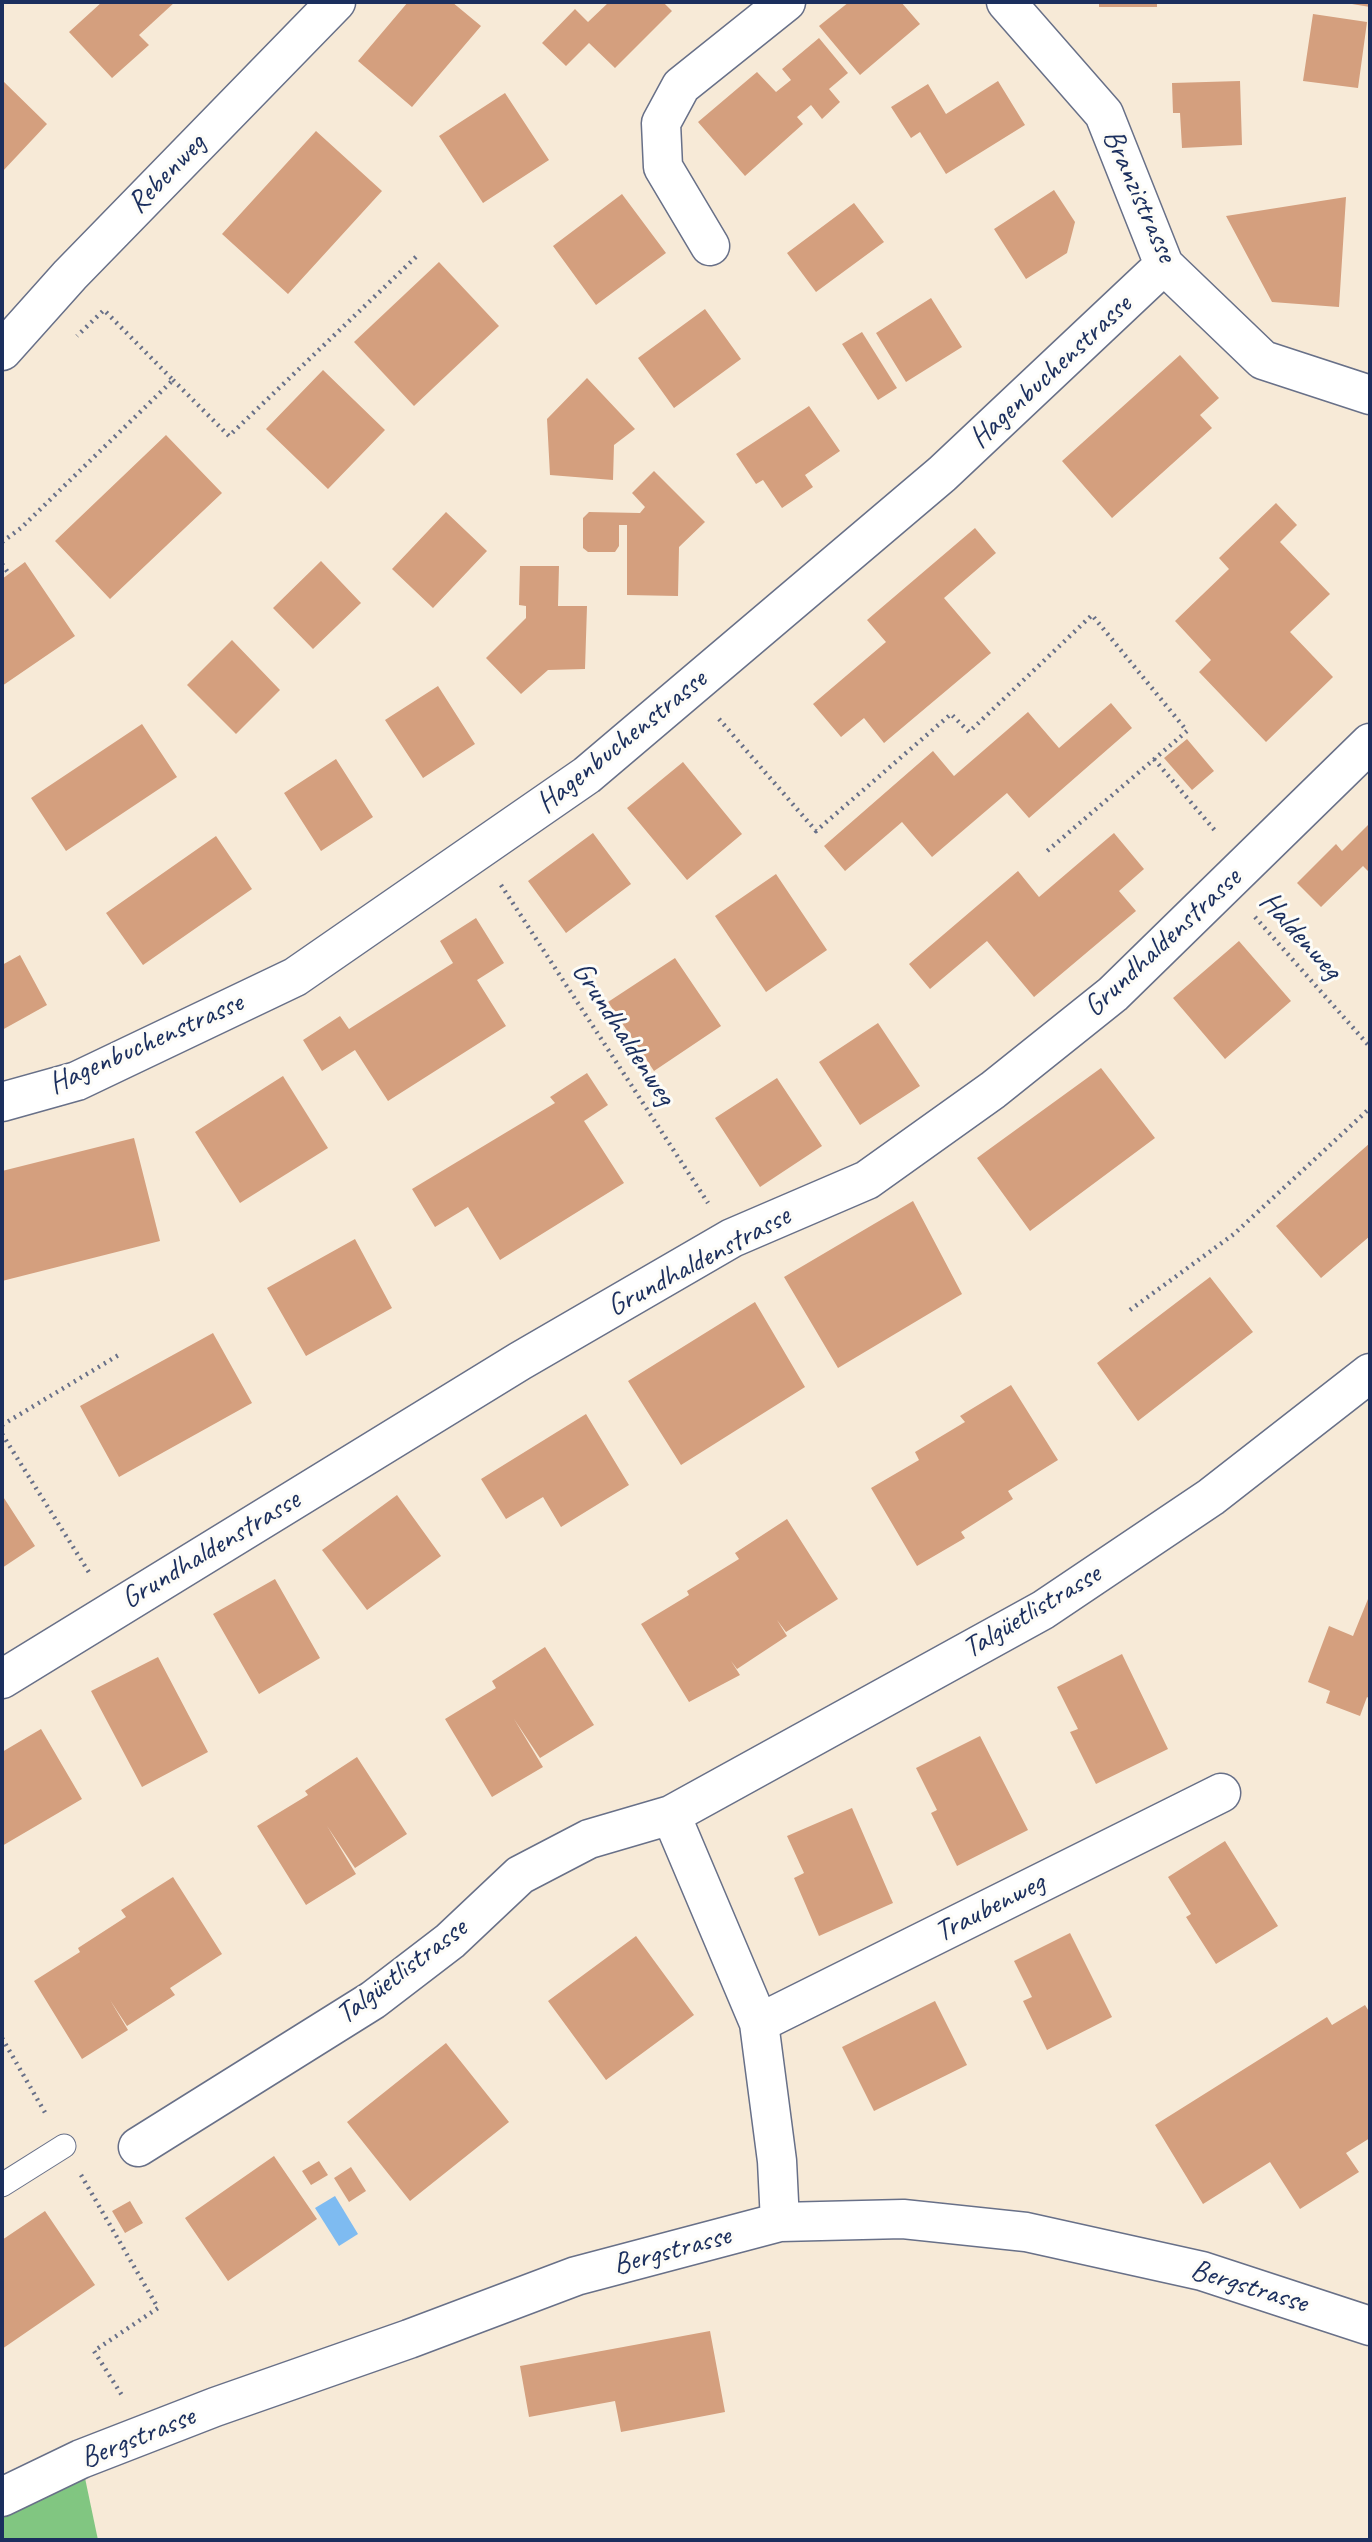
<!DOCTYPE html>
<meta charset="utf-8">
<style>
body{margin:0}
#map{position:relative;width:1372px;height:2542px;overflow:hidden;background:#f7ead7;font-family:Caveat,sans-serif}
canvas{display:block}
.frame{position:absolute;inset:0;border:4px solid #1b2f5e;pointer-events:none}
</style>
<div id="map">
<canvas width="1372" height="2542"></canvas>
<div class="frame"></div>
</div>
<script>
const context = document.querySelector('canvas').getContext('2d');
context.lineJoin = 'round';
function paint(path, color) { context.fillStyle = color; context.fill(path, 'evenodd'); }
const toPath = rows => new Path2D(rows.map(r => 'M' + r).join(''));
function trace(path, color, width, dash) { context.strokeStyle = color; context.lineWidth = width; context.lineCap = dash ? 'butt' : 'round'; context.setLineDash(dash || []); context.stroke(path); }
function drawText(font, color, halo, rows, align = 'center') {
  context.font = font + ' Caveat,sans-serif'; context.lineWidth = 6; context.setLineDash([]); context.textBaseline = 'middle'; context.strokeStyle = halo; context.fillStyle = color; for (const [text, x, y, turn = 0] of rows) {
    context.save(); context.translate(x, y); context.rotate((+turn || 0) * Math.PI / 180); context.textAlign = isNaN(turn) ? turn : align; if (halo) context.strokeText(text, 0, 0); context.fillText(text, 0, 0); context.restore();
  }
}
paint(toPath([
 [81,2459,98,2540,2,2540,2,2497]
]), '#81c681');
paint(toPath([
 [335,2196,358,2234,339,2246,315,2208]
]), '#7ebbf1');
paint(toPath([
 [102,2,175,2,139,35,149,45,112,78,69,32],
 [408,2,452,2,481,26,412,107,358,61],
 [609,2,663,2,672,11,615,68,589,43,566,66,542,43,575,9,588,22],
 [849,2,901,2,920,24,860,75,819,26],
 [1099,2,1157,2,1157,7,1099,7],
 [1346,2,1370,2,1370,7,1346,3],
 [1313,14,1367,22,1358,88,1303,81],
 [819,38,848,73,829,89,840,102,822,119,811,105,797,117,803,124,745,176,698,122,757,72,776,92,791,80,782,69],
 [2,80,47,124,2,172],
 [998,81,1025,125,946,174,920,132,911,138,891,107,928,84,946,114],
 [1240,81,1242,145,1182,148,1180,113,1173,113,1172,83],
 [505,93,549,160,483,203,439,136],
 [316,131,382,191,288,294,222,234],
 [1054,190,1075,222,1067,253,1026,279,994,229],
 [622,194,666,253,596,305,553,246],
 [1346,197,1339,307,1272,302,1226,216],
 [854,203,884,242,816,292,787,253],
 [439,262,499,326,414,406,354,342],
 [931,298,962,347,906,382,876,333],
 [705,309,741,359,674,408,638,358],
 [862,332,897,388,878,400,842,344],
 [1180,355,1219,398,1200,415,1212,428,1112,518,1062,461],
 [323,370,385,430,328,489,266,429],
 [587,378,635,429,614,445,613,480,550,475,547,419],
 [809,406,840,451,805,475,813,487,782,508,763,480,756,484,736,454],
 [166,435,222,493,110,599,55,541],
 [654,471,705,522,679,547,678,596,627,595,627,525,619,525,619,546,615,552,588,552,583,548,583,518,589,512,640,513,645,507,632,493],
 [1276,503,1297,525,1280,542,1330,594,1290,632,1333,677,1266,742,1199,672,1211,660,1175,621,1229,569,1219,558],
 [446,512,487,551,433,608,392,569],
 [975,528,996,553,944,598,991,653,884,743,864,718,841,737,813,704,886,642,867,620],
 [321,561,361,603,313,649,273,608],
 [25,562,75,636,2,686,2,579],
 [520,566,559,566,558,606,587,606,585,669,548,670,521,694,486,658,526,618,526,606,519,605],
 [232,640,280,690,236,734,187,685],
 [438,686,475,744,423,778,385,720],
 [1111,703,1132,728,1029,818,1007,793,932,857,902,822,845,871,824,846,933,751,954,776,1028,712,1059,748],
 [142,724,177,777,66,851,31,798],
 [1187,739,1214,771,1192,790,1164,758],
 [336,759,373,817,321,851,284,793],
 [683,762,742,834,687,880,627,808],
 [1370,823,1370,873,1363,866,1321,907,1297,883,1336,844,1342,851],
 [593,833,631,884,566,933,528,881],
 [1114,833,1144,869,1119,891,1136,911,1034,997,987,941,930,989,909,964,1018,871,1039,897],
 [216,836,252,889,143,965,106,913],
 [776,874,827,950,766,992,715,916],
 [476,918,504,963,477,980,506,1026,388,1101,355,1050,322,1071,303,1040,340,1016,349,1029,453,963,440,941],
 [1239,941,1291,1001,1225,1059,1173,998],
 [20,955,47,1005,2,1030,2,965],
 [675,958,721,1026,654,1071,608,1002],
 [878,1023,920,1086,860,1125,819,1062],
 [1101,1068,1155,1138,1030,1231,977,1158],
 [587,1073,608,1105,584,1121,624,1183,500,1260,468,1207,435,1227,412,1189,555,1103,550,1097],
 [283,1076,328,1148,240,1203,195,1132],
 [777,1078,822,1146,760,1187,715,1118],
 [134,1138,160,1241,2,1281,2,1171],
 [1370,1143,1370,1236,1321,1278,1276,1226],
 [913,1201,962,1294,838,1368,784,1277],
 [355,1239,392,1308,306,1356,267,1288],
 [1210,1277,1253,1332,1138,1421,1097,1363],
 [755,1302,805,1387,681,1465,628,1381],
 [213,1333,252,1403,119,1477,80,1406],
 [1011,1385,1058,1460,1008,1491,1013,1499,961,1532,965,1538,917,1566,871,1488,919,1460,915,1452,965,1422,960,1416],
 [586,1414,629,1485,561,1527,543,1497,506,1519,481,1479],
 [2,1495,35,1546,2,1568],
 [397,1495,441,1556,367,1610,322,1550],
 [787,1519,838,1599,786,1632,777,1620,787,1636,737,1669,731,1661,740,1675,689,1702,641,1624,689,1595,687,1591,739,1559,735,1553],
 [275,1579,320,1658,259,1694,213,1614],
 [1368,1599,1370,1600,1370,1699,1367,1697,1360,1716,1326,1703,1330,1691,1308,1682,1329,1626,1353,1636],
 [545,1647,594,1725,540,1758,514,1719,543,1767,492,1797,445,1719,496,1688,492,1681],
 [1122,1654,1168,1749,1096,1784,1070,1732,1078,1729,1057,1687],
 [158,1657,208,1752,142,1787,91,1691],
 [41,1729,82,1799,2,1846,2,1752],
 [980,1736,1028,1830,957,1866,931,1813,937,1810,916,1768],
 [357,1757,407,1834,355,1868,327,1826,356,1874,306,1905,257,1826,308,1795,305,1791],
 [852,1808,893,1903,819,1936,794,1878,804,1873,787,1836],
 [1225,1841,1278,1926,1216,1964,1186,1917,1191,1914,1168,1877],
 [173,1877,222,1954,170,1988,175,1995,127,2026,110,2000,128,2030,82,2059,34,1981,80,1952,78,1948,126,1917,121,1910],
 [1070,1933,1112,2017,1047,2050,1023,2001,1032,1997,1014,1961],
 [636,1936,694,2015,606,2080,548,2001],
 [935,2001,967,2065,874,2111,842,2047],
 [1365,2005,1370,2013,1370,2138,1346,2153,1359,2172,1300,2209,1270,2162,1203,2204,1155,2125,1327,2017,1332,2025],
 [446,2043,509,2122,410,2201,347,2122],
 [274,2156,317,2219,228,2281,185,2218],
 [319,2161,328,2175,311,2185,302,2171],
 [351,2167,366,2191,349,2202,334,2178],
 [130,2201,143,2223,125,2233,112,2211],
 [45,2211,95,2285,2,2349,2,2240],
 [710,2331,725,2412,621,2432,615,2401,529,2417,520,2366]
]), '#d49f7e');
const lane = toPath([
 [2,2185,64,2146]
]);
const street = toPath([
 [1006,2,1104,114,1164,265,1263,360,1370,395],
 [710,246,663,167,661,123,681,86,786,2],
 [2,351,70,275,336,2],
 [2,1102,77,1081,295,977,587,775,942,474,1164,265],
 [2,1679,520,1361,732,1238,867,1180,993,1090,1113,994,1370,743],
 [671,1815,759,2023,777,2161,780,2222],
 [759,2023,1221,1793],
 [138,2147,373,2000,450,1941,520,1875,589,1839,671,1815,1043,1610,1211,1497,1370,1373],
 [2,2497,81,2459,215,2407,409,2339,576,2276,780,2222,903,2219,1026,2232,1202,2271,1370,2326]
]);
trace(lane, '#687088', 25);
trace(street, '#687088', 41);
trace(toPath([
 [173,380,229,436,418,255],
 [2,542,21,528,173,380,104,310,77,336],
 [2,564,9,574],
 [719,719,816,831,951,714,969,732,1092,615,1187,731,1046,852],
 [1154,759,1217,833],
 [501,885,708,1203],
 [1255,917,1370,1047],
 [1130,1310,1234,1234,1370,1108],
 [2,1425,122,1353],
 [2,1434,90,1574],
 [2,2038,47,2116],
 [81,2175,158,2308,94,2351,123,2397]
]), '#687088', 4.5, [2, 5]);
trace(lane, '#fff', 23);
trace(street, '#fff', 38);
drawText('30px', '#1b2f5e', '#fdfcf7', [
 ["Rebenweg",167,174,-46],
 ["Branzistrasse",1139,196,66],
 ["Hagenbuchenstrasse",1051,372,-43],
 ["Hagenbuchenstrasse",622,742,-39],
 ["Haldenweg",1300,936,48],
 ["Grundhaldenstrasse",1163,943,-43],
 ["Grundhaldenweg",623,1034,57],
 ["Hagenbuchenstrasse",146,1044,-24],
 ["Grundhaldenstrasse",699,1262,-28],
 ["Grundhaldenstrasse",211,1550,-31],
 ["Talgüetlistrasse",1032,1612,-31],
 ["Traubenweg",990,1908,-27],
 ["Talgüetlistrasse",402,1972,-37],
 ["Bergstrasse",672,2251,-15],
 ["Bergstrasse",1249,2287,17],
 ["Bergstrasse",138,2438,-22]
]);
</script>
